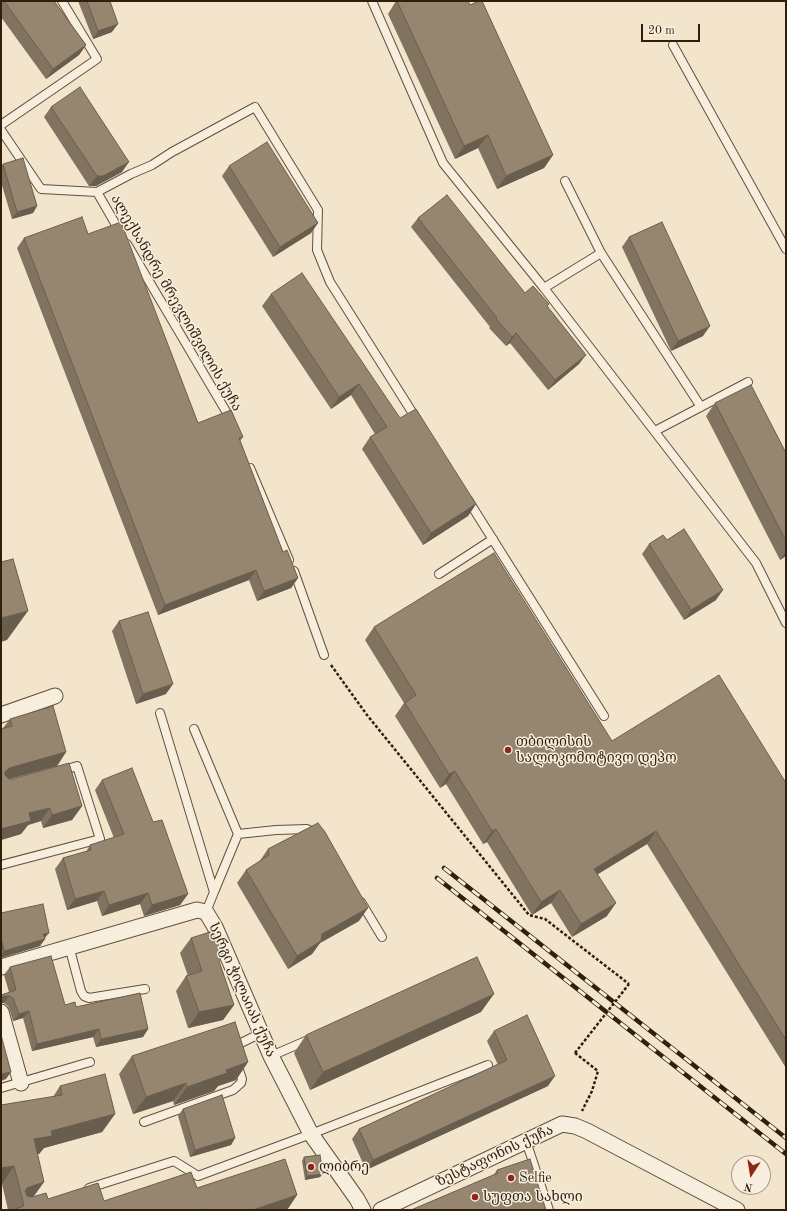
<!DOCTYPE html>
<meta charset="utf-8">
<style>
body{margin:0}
#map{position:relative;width:787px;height:1211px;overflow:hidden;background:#f2e5cc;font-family:"Old Standard TT",serif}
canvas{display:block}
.frame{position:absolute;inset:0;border:2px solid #321f0b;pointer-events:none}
.north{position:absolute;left:731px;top:1155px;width:40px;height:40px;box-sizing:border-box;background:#f7eede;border:1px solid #a89b8a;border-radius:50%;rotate:192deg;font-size:11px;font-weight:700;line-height:16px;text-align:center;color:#321f0b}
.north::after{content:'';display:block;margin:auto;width:14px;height:18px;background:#8f2418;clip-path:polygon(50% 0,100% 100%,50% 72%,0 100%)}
.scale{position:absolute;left:641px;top:24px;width:59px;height:18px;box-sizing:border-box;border:2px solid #321f0b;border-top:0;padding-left:5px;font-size:12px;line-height:14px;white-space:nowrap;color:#321f0b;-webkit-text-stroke:3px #f7eede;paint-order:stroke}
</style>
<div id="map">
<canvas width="787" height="1211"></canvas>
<div class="frame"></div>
<div class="north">N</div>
<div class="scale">20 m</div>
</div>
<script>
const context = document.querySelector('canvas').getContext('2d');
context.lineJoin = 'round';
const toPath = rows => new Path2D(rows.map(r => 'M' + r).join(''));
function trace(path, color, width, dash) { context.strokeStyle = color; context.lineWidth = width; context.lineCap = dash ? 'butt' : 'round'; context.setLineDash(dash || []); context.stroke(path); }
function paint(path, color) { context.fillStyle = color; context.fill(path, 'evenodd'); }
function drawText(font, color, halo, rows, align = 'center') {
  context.font = font + ' "Old Standard TT","Noto Serif Georgian",serif'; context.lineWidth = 3; context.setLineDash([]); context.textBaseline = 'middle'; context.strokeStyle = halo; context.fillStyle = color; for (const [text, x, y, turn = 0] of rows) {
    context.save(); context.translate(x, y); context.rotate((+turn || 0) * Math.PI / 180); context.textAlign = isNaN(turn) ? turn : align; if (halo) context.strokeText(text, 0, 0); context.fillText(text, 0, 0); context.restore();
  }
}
const lane = toPath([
 [372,1,443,163,544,288,756,563,786,623],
 [673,45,786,249],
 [1,125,97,59,62,1],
 [1,130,41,189,97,192,120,232],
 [565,181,601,253,701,407],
 [97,192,131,174,152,165,172,152,255,107,318,210,317,250,330,282,417,420],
 [127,244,227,413,230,420],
 [544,288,601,253],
 [655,431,748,382],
 [250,468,289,560],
 [468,500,604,716],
 [294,571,324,655],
 [439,574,493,539],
 [160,713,214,892,206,912],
 [194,729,238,834,214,892],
 [238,834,276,830,307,829,313,832,315,835],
 [1,865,100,839,77,766,61,771],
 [361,902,382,937],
 [69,946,81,991,84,996,89,998,145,989],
 [235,1049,239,1044,261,1033],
 [271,1056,308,1040],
 [1,1088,90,1062],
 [144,1122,233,1090,241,1083,242,1079,237,1064],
 [526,1141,549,1210],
 [89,1188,174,1161,198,1176,311,1134,488,1065]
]);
const street = toPath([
 [1,715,55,696],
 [1,967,197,910,206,912,215,927,271,1056,311,1134,357,1199,363,1210],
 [1,1012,21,1083],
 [381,1210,562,1124,575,1126,587,1131,737,1210]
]);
trace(lane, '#62503b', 10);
trace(street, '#62503b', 17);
trace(toPath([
 [331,665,367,715,529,915,545,919,629,984],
 [575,1053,598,1071,592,1091,582,1111]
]), '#321f0b', 2.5, [3, 2]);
trace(lane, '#f7eede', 8);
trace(street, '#f7eede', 15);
const rail = toPath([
 [444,868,786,1138],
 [437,878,786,1154]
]);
trace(rail, '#321f0b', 4.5);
trace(rail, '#f7eede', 3, [9]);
trace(toPath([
 [575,1053,629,984]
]), '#321f0b', 2.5, [3, 2]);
paint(toPath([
 [1,1,54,1,86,45,79,55,46,79,1,17],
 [78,1,110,1,112,32,93,39],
 [396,1,468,1,553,155,544,168,497,189,478,148,455,159,388,14],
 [51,107,122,172,96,186,89,186,44,117],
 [3,164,37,206,33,213,12,219,1,182,1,166],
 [229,166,318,223,311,233,273,257,222,176],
 [418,218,525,293,549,304,547,307,579,364,548,390,510,343,506,346,489,328,490,327,411,227],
 [88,234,198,423,243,437,240,441,283,552,298,578,291,588,257,601,249,580,158,615,17,248,24,238],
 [629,237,703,336,671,351,622,247],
 [271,294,400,418,476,504,468,516,423,545,362,449,370,437,375,434,351,395,331,409,262,306],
 [715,403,786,453,786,556,780,560,706,416],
 [667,540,716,600,684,620,642,554,649,544],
 [119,621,166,694,136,704,112,631],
 [374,627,612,741,786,783,786,1068,647,844,598,874,607,916,572,937,551,903,532,915,487,842,483,844,446,784,440,788,395,716,404,703,365,640],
 [10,719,66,752,57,766,10,779,82,806,72,820,43,828,41,821,28,825,21,834,1,840,1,729,3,728],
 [102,780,153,822,188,894,180,905,144,916,140,904,102,916,97,901,67,910,55,869,63,858,86,852,90,845,114,838,95,790],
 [268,849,359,921,320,943,312,954,288,969,237,883,246,870,259,862],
 [1,913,45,939,40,946,1,958],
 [191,938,219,961,234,1005,223,1020,188,1028,176,991,186,976,188,976,180,953],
 [10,967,65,1005,76,1007,148,1029,143,1037,96,1047,93,1037,32,1051,23,1018,13,1021,8,1006,4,1003,9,992,4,975],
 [481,1012,310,1090,294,1053,306,1035],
 [494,1031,548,1086,366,1170,352,1139,359,1129,498,1065,487,1041],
 [132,1056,248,1062,236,1080,218,1086,214,1091,174,1105,173,1101,133,1114,119,1074],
 [60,1086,115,1114,102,1132,44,1148,39,1154,37,1154,44,1182,33,1197,48,1199,104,1201,197,1188,297,1195,287,1210,8,1210,2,1184,1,1184,1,1105,53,1097],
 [183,1109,235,1138,231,1145,190,1157,178,1116],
 [304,1157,320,1177,305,1180,302,1161],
 [497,1170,546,1210,493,1176]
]), '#81735f');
paint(toPath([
 [118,24,112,32,93,39,98,31],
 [86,45,79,55,46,79,53,69],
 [488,135,478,148,455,159,464,146],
 [553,155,544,168,497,189,506,176],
 [129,162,122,172,96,186,89,186,97,176],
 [37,206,33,213,12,219,17,212],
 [318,223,311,233,273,257,280,247],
 [710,326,703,336,671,351,678,341],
 [516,333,510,343,506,346,512,337],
 [586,355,579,364,548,390,555,380],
 [359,384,351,395,331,409,339,397],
 [476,504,468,516,423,545,431,533],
 [786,551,786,556,780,560],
 [256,570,249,580,158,615,165,605],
 [298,578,291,588,257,601,264,591],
 [723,590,716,600,684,620,691,610],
 [28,611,7,640,1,642,1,618],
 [173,684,166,694,136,704,143,694],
 [66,752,57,766,1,781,5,772,9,768],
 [455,771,446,784,440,788,449,774],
 [82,806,72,820,43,828,52,815],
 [50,808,41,821,28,825,21,834,1,840,1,829,29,813],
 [496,829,487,842,483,844,492,831],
 [656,831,647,844,585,882,594,869],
 [560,890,551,903,532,915,541,902],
 [104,891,97,901,67,910,75,899],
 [148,893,140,904,102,916,109,905],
 [188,894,180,905,144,916,152,905],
 [616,903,607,916,572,937,581,924],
 [368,908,359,921,320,943,312,954,288,969,297,956,322,934],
 [49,933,44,939,43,934],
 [45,939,40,946,1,958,1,956,4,951],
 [494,994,481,1012,310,1090,323,1072],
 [4,996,9,996,4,1003,1,1003,1,997],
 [234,1005,223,1020,188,1028,199,1012],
 [29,1011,23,1018,13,1021,19,1014],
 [99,1029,93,1037,32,1051,37,1044],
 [148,1029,143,1037,96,1047,101,1039],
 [248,1062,236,1080,218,1086,214,1091,174,1105,187,1087,226,1070],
 [11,1072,6,1079,1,1081,1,1074],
 [555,1076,548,1086,366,1170,373,1160],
 [186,1083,173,1101,133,1114,146,1097],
 [115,1114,102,1132,44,1148,39,1154,21,1157,34,1139,51,1131],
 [235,1138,231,1145,190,1157,195,1150],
 [14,1166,2,1184,1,1184,1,1168],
 [323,1174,320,1177,305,1180,307,1176],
 [44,1182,31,1200,21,1196,27,1188],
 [297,1195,287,1210,253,1210]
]), '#695e4e');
const building = toPath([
 [4,1,54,1,86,45,53,69,4,1],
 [87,1,110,1,118,24,98,31,87,1],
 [397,1,468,1,470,5,479,1,482,1,553,155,506,176,488,135,464,146,397,1],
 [80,87,129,162,103,176,97,176,51,107,80,87],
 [267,142,318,223,280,247,229,166,267,142],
 [23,158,37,206,17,212,3,164,23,158],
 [447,195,525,293,533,286,549,304,547,306,586,355,555,380,516,333,512,337,496,319,497,318,418,218,447,195],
 [82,217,88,234,121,222,198,423,231,410,243,437,239,438,283,552,287,550,298,578,264,591,256,570,165,605,24,238,82,217],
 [662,222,710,326,678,341,629,237,662,222],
 [302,273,400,418,416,409,476,504,431,533,370,437,387,427,359,384,339,397,271,294,302,273],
 [751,385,786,453,786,541,715,403,751,385],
 [684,529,723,590,691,610,649,544,663,535,667,540,684,529],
 [494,553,612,741,719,675,786,783,786,1040,656,831,594,869,616,903,581,924,560,890,541,902,496,829,492,831,455,771,449,774,405,703,416,695,374,627,494,553],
 [13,559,28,611,1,618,1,562,13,559],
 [148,612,173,684,143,694,119,621,148,612],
 [53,706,66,752,9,768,5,772,5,775,9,779,12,779,69,763,82,806,52,815,50,808,29,813,31,821,1,829,1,729,12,726,10,719,53,706],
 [132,768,153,822,162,820,188,894,152,905,148,893,109,905,104,891,75,899,63,858,91,850,90,845,124,834,102,780,132,768],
 [318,823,325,832,368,908,322,934,321,941,297,956,246,870,269,855,268,849,318,823],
 [43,904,49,933,43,934,45,939,4,951,2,942,1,943,1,913,43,904],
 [210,932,215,935,223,953,219,961,234,1005,199,1012,186,976,202,971,191,938,210,932],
 [51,956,65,1005,75,1002,76,1007,140,993,148,1029,101,1039,99,1029,37,1044,29,1011,19,1014,13,998,9,996,4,996,1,997,1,995,16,990,10,967,51,956],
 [477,957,494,994,323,1072,306,1035,477,957],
 [527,1015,555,1076,373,1160,359,1129,507,1060,494,1031,527,1015],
 [235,1022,248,1062,226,1070,227,1073,187,1087,186,1083,146,1097,132,1056,235,1022],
 [1,1035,11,1072,1,1074,1,1035],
 [105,1074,115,1114,51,1131,52,1136,34,1139,44,1182,27,1188,25,1191,27,1196,32,1197,46,1193,48,1199,98,1183,104,1201,191,1172,197,1188,285,1159,297,1195,253,1210,204,1210,203,1209,199,1210,12,1210,24,1206,14,1166,1,1168,1,1105,62,1095,60,1086,105,1074],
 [222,1095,235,1138,195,1150,183,1109,222,1095],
 [320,1155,323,1174,307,1176,304,1157,320,1155],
 [530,1159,546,1210,411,1210,498,1173,497,1170,530,1159]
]);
paint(building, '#96866f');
trace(building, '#695e4e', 1);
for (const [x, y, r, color] of [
 [508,750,4,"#8f2418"],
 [311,1167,4,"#8f2418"],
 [511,1178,4,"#8f2418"],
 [475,1197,4,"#8f2418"]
]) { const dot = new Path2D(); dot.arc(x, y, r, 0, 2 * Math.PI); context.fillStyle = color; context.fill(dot); trace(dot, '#f7eede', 1.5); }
drawText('14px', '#321f0b', '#f7eede', [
 ["ალექსანდრე მრევლიშვილის ქუჩა",176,303,60],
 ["სერგი ჭილაიას ქუჩა",242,990,66],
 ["ზესტაფონის ქუჩა",495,1156,-25]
]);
drawText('14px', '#321f0b', '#f7eede', [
 ["თბილისის",516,742],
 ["სალოკომოტივო დეპო",516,758],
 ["ლიბრე",319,1167],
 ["Selfie",519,1178],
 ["სუფთა სახლი",483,1197]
], 'left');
</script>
